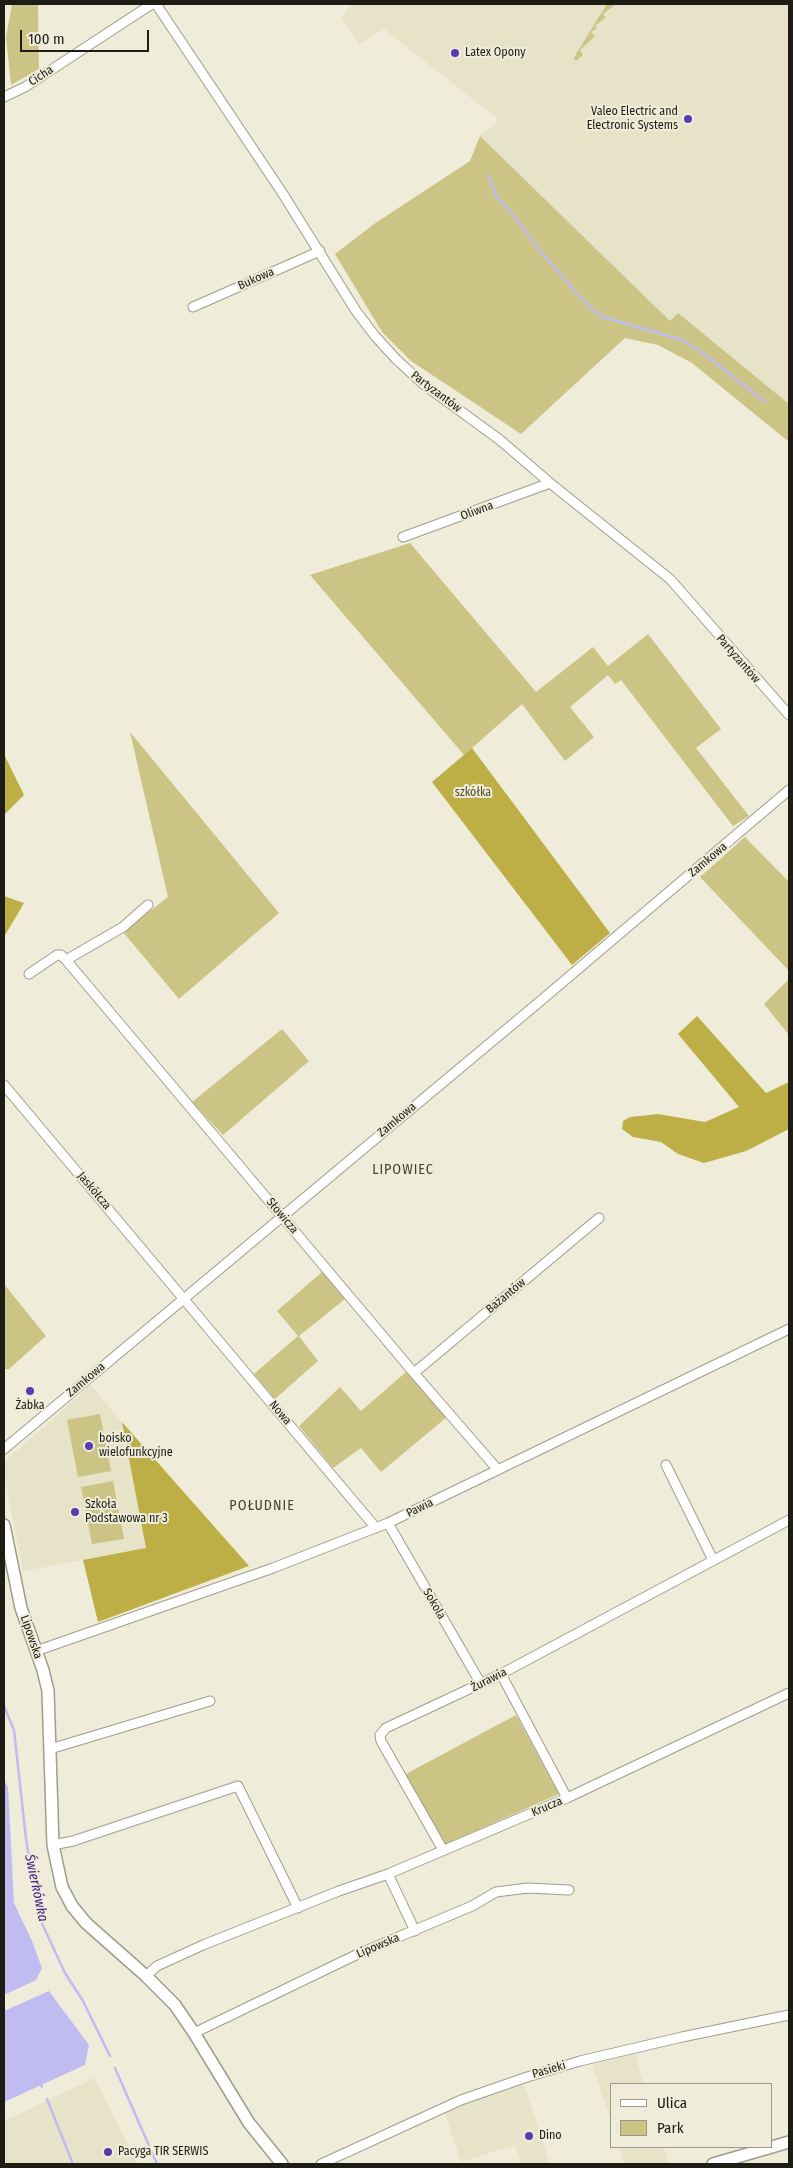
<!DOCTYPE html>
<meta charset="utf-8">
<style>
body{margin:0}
#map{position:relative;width:793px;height:2168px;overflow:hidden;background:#efedda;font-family:"Fira Sans Condensed",sans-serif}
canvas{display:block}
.frame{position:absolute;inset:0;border:5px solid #1d1c15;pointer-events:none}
.legend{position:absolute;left:610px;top:2083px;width:162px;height:65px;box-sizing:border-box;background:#efedda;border:1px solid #9b998b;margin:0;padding:6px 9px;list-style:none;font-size:15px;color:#1d1c15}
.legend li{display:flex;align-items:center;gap:10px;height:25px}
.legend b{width:25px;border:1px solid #9b998b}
.scale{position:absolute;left:20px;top:30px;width:129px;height:22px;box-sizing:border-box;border:2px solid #1d1c15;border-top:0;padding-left:6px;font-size:15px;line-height:18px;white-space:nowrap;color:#1d1c15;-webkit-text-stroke:4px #efedda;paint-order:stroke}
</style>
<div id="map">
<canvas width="793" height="2168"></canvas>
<div class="frame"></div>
<ul class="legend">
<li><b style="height:6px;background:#fff"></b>Ulica</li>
<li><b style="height:14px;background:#ccc485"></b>Park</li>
</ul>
<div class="scale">100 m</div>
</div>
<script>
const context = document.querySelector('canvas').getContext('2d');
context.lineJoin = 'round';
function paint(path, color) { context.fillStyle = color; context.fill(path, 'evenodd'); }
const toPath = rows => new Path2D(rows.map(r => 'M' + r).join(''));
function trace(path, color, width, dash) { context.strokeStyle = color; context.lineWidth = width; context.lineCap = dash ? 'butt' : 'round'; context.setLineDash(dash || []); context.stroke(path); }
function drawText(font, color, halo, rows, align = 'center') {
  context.font = font + ' "Fira Sans Condensed",sans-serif'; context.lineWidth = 4; context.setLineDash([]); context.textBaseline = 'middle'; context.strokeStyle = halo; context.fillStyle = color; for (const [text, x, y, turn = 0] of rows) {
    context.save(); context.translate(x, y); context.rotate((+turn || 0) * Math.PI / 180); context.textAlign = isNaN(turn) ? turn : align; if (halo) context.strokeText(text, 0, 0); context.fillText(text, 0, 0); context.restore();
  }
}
paint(toPath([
 [352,4,789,4,789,404,678,313,670,321,480,136,499,120,384,29,360,44,341,19],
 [91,1385,122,1422,147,1549,23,1571,4,1475,4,1466,7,1459],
 [635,2054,644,2084,612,2084,612,2125,592,2065],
 [95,2078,138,2164,4,2164,4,2121],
 [524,2085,550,2164,521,2164,515,2145,461,2162,445,2113,465,2103],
 [619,2147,664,2147,669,2164,624,2164]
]), '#e6e3c8');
paint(toPath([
 [12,4,38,4,39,69,11,85,6,37],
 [607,4,616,4,603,14,606,17,595,26,597,28,591,32,595,36,580,50,583,55,576,61,574,59,576,54],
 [480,136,670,321,678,313,789,404,789,442,692,363,658,345,625,338,521,434,411,361,382,332,335,254,374,224,470,161],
 [410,543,536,692,593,647,608,666,648,634,721,729,696,748,749,816,733,826,621,680,615,684,608,675,570,707,594,737,565,761,522,704,464,755,310,575],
 [130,732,279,913,179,999,123,932,168,897],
 [745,837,789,882,789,971,700,877],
 [789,979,789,1035,764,1004],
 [282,1029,309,1061,223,1135,192,1102],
 [322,1272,345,1299,299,1336,318,1361,275,1399,254,1374,298,1336,277,1311],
 [4,1284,46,1336,9,1369,4,1369],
 [406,1372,447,1417,381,1472,361,1448,333,1468,299,1426,340,1387,361,1411],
 [100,1414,111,1471,78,1477,67,1420],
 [113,1481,124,1539,92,1544,81,1487],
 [516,1715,559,1794,446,1844,404,1775]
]), '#ccc485');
paint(toPath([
 [472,748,610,933,572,965,432,782],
 [4,754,24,795,4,815],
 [4,896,24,903,4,937],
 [697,1016,766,1093,789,1082,789,1129,746,1151,704,1163,678,1154,661,1142,633,1137,622,1129,623,1121,630,1117,658,1114,705,1122,739,1107,678,1034],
 [122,1422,249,1566,98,1622,83,1560,146,1548]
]), '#bdaf45');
paint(toPath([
 [4,1780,8,1787,14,1903,32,1941,42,1968,36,1980,4,1995],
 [49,1991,89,2045,85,2065,4,2102,4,2011]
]), '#c0bcf2');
trace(toPath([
 [489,176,496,196,514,216,540,251,588,306,603,317,682,340,704,354,765,402],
 [4,1706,14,1730,26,1839,39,1917,65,1973,83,2001,110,2056],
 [115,2068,157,2164],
 [41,2085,42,2087],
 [47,2099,73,2164]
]), '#c0bcf2', 2.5);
const minor = toPath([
 [156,4,283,194,356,311,375,336,396,359,422,383,500,440,550,483,670,579,789,715],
 [4,97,25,87,152,4],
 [193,307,320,251],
 [403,537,550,483],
 [148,905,123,927,66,960,414,1373,498,1470],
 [29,974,57,955,61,955,66,960],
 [4,1085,376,1528],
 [414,1373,599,1218],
 [4,1449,538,1003,789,790],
 [666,1465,713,1560],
 [388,1523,481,1684],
 [36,1651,273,1568,388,1523,789,1329],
 [501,1674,567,1798],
 [50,1749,210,1701],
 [53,1845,73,1841,238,1786,298,1908],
 [443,1850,381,1741,380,1735,386,1728,501,1674,789,1520],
 [388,1874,415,1931],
 [146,1976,157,1966,203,1945,339,1891,388,1874,567,1798,789,1693],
 [194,2033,358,1954,472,1906,496,1892,528,1888,569,1890],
 [321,2164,461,2100,527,2077,580,2061,682,2037,789,2015]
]);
const tertiary = toPath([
 [4,1525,21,1608,43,1670,48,1691,53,1845,62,1887,72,1906,86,1923,146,1976,175,2005,194,2033,249,2123,282,2164],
 [713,2164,789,2142]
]);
trace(minor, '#9f9d8b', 11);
trace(tertiary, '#9f9d8b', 14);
trace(minor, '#fff', 9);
trace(tertiary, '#fff', 11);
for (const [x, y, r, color] of [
 [455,53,5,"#583ab2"],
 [688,119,5,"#583ab2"],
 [30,1391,5,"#583ab2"],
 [89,1446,5,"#583ab2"],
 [75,1512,5,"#583ab2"],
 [529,2136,5,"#583ab2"],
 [108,2152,5,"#583ab2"]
]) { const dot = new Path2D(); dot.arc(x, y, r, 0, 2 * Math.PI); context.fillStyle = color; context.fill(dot); trace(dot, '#efedda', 2); }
drawText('12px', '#1d1c15', '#efedda', [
 ["Latex Opony",465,53],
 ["Valeo Electric and",678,112,"right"],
 ["Electronic Systems",678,126,"right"],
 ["Żabka",30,1406,"center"],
 ["boisko",99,1439],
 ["wielofunkcyjne",99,1453],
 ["Szkoła",85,1505],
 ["Podstawowa nr 3",85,1519],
 ["Dino",539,2136],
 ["Pacyga TIR SERWIS",118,2152]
], 'left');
drawText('12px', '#1d1c15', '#efedda', [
 ["Cicha",41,76,-33],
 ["Bukowa",256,279,-24],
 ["Partyzantów",436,392,37],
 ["Oliwna",477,511,-20],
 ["Partyzantów",738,659,49],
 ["Zamkowa",708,860,-40],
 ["Zamkowa",397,1120,-40],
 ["Jaskółcza",94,1191,50],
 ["Słowicza",282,1216,50],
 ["Bażantów",506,1296,-40],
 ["Zamkowa",86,1380,-40],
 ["Nowa",280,1413,50],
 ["Pawia",420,1508,-26],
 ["Sokola",434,1604,60],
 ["Lipowska",31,1637,71],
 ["Żurawia",489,1680,-27],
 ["Krucza",547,1807,-23],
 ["Lipowska",378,1946,-23],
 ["Pasieki",549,2070,-16]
]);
drawText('12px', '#524d21', '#efedda', [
 ["szkółka",473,793]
]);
context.letterSpacing = '1px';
drawText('14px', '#454333', '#efedda', [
 ["LIPOWIEC",403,1170],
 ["POŁUDNIE",262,1506]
]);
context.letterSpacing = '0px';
drawText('italic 14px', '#3e2287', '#efedda', [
 ["Świerkówka",36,1888,78]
]);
</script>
